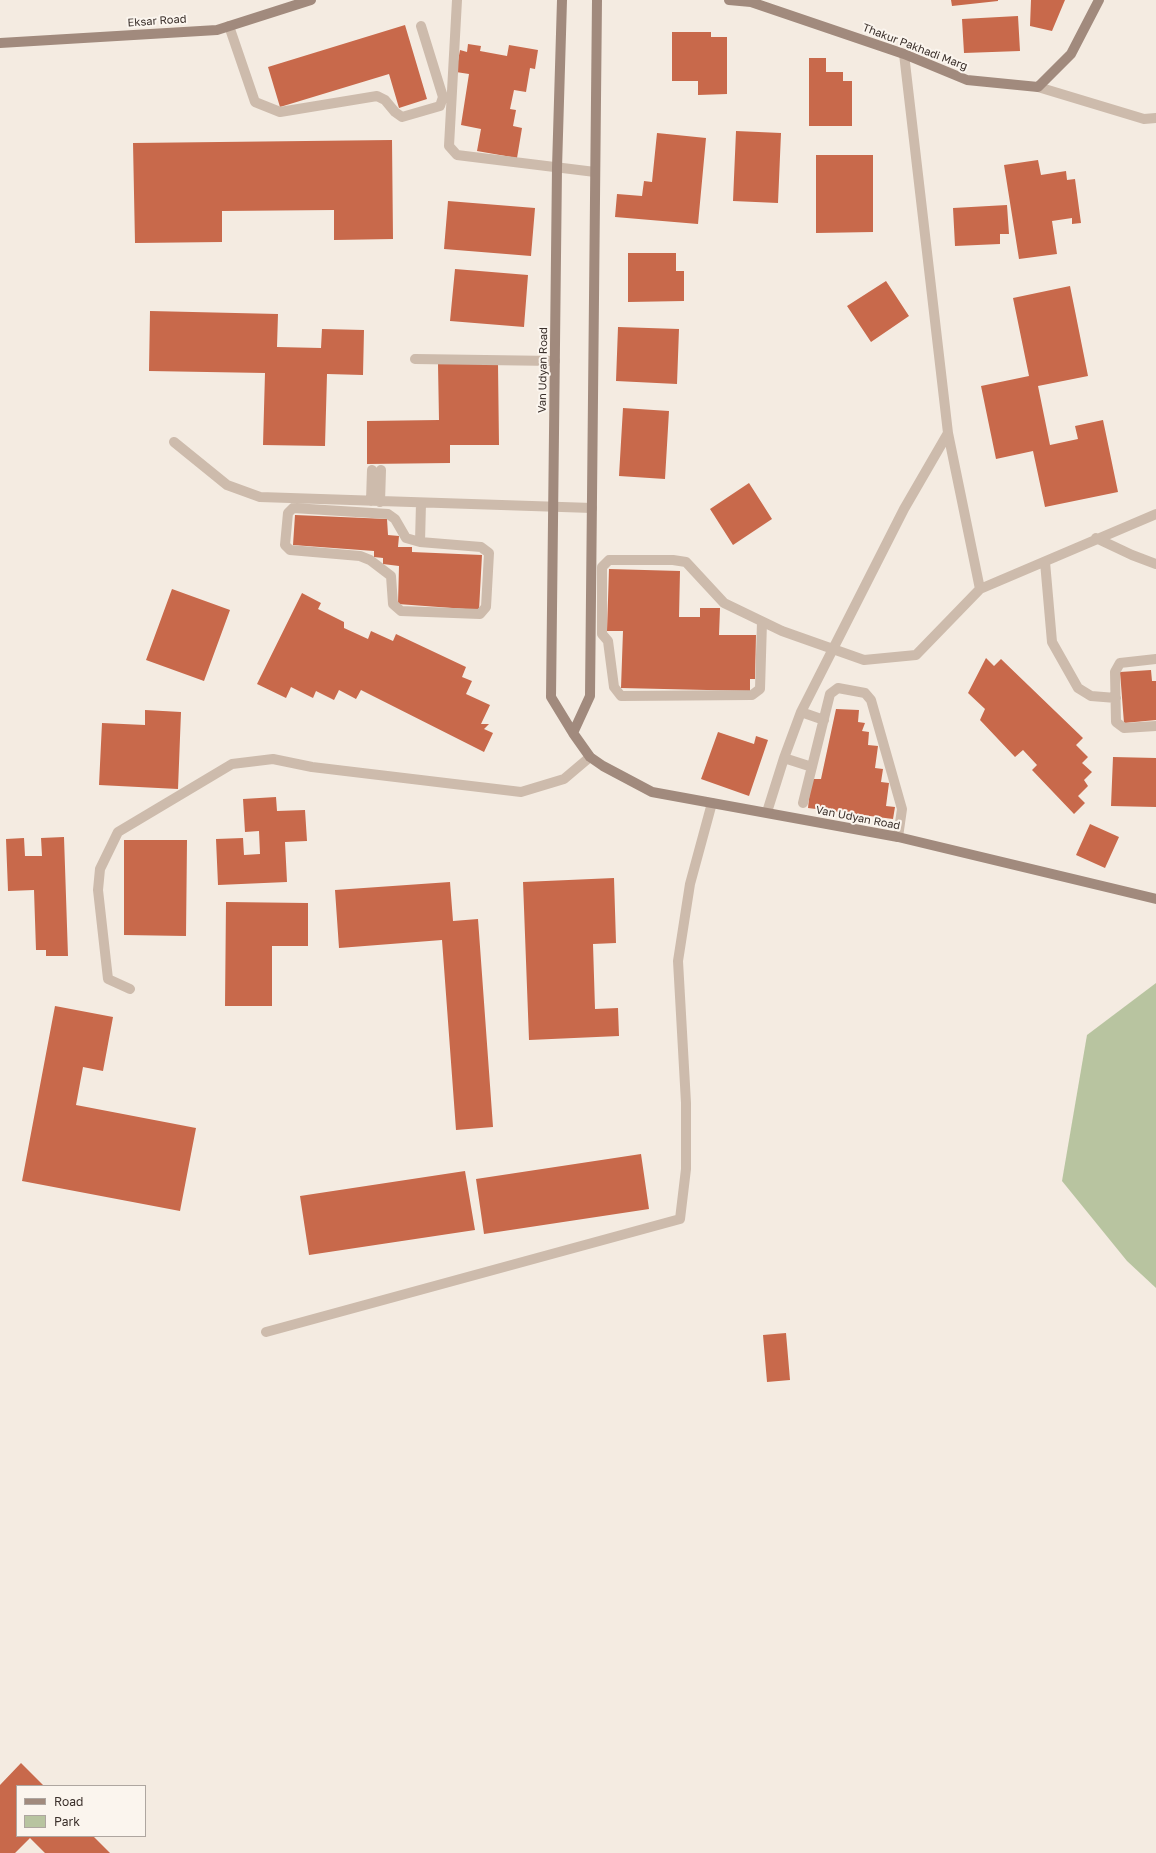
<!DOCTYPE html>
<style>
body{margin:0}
#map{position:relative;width:1156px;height:1853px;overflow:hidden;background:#f4ebe1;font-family:"Golos Text",sans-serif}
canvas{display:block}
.legend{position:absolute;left:16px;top:1785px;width:130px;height:52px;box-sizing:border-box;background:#fbf5ee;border:1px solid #aea6a0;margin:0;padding:5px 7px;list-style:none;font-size:12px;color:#3b302b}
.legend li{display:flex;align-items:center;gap:8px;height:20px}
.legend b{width:20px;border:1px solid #aea6a0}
</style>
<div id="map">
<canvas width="1156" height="1853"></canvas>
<ul class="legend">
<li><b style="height:5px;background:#a18a7d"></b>Road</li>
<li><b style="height:11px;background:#b8c4a0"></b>Park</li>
</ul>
</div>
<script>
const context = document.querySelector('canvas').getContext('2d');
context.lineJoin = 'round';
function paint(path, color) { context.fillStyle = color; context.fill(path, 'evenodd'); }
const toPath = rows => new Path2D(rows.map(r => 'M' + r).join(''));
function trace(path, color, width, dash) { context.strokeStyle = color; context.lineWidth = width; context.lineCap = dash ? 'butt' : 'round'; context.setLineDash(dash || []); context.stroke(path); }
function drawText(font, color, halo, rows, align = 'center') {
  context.font = font + ' "Golos Text",sans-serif'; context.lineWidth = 4; context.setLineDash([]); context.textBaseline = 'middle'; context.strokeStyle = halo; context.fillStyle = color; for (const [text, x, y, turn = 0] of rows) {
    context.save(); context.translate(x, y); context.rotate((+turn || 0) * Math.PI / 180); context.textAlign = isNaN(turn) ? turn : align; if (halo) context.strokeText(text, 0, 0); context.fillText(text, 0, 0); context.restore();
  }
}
paint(toPath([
 [1156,983,1156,1288,1127,1261,1062,1181,1087,1035]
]), '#b8c4a0');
paint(toPath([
 [951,0,998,0,998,1,952,6],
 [1031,0,1065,0,1052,31,1030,26],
 [1018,16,1020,51,964,53,962,19],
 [405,25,427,99,399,108,389,74,280,107,268,67],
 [672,32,711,32,711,37,727,37,727,94,698,95,698,81,672,81],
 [468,44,481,46,480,51,507,56,509,45,538,50,535,69,530,68,526,92,514,90,510,109,516,110,513,126,522,128,517,158,477,151,481,129,461,125,469,74,456,72,460,50,467,52],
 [809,58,826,58,826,72,843,72,843,81,852,81,852,126,809,126],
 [736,131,781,133,778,203,733,201],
 [657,133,706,138,698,224,615,217,617,194,642,196,644,181,652,182],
 [392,140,393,239,334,240,334,210,222,211,222,242,135,243,133,143],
 [816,155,873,155,873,232,816,233],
 [1038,160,1041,175,1066,171,1067,180,1075,179,1081,223,1072,224,1072,218,1052,221,1057,254,1019,259,1004,165],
 [448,201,535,208,531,256,444,249],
 [1007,205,1009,234,1000,234,1000,244,955,246,953,208],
 [628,253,676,253,676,271,684,271,684,301,628,302],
 [455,269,528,275,524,327,450,321],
 [886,281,909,316,871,342,847,306],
 [1070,286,1088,376,1038,386,1050,445,1078,439,1075,426,1103,420,1118,492,1045,507,1033,451,996,459,981,386,1029,376,1013,298],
 [150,311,278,314,277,347,321,348,322,329,364,330,363,375,327,374,325,446,263,445,265,373,149,371],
 [618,327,679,329,677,384,616,381],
 [438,364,498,364,499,445,450,445,450,463,367,464,367,421,439,420],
 [623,408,669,411,665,479,619,476],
 [749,483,772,519,733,545,710,509],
 [295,515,387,519,388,535,399,536,398,547,412,547,412,552,482,555,479,610,398,604,399,566,383,564,383,558,374,557,374,551,293,545],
 [609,569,680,571,679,617,700,617,700,608,720,608,719,635,756,635,755,679,750,679,750,691,621,688,623,631,607,631],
 [172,589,230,610,204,681,146,660],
 [302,593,321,603,318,609,344,622,344,628,368,639,371,631,393,641,396,634,466,667,462,677,472,681,466,694,490,705,481,724,489,724,484,729,493,733,484,752,361,690,356,699,339,690,334,700,316,691,313,698,291,687,286,698,257,684],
 [986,658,994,666,1001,659,1083,738,1076,745,1088,757,1082,763,1092,772,1084,780,1088,786,1078,796,1085,803,1074,814,1032,770,1037,765,1023,750,1015,757,980,720,985,709,968,693],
 [1151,670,1152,681,1156,681,1156,720,1124,723,1120,672],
 [836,709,859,710,858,722,865,723,862,731,869,732,868,745,878,746,875,768,883,769,881,782,889,783,886,806,895,807,893,819,808,808,811,779,821,779],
 [145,710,181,712,178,789,99,785,102,723,145,725],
 [718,732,754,744,756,736,768,740,749,796,701,779],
 [1113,757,1156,758,1156,807,1111,806],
 [276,797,277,811,305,810,307,841,285,842,287,882,218,885,216,839,243,838,244,855,260,854,259,831,245,832,243,799],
 [1090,824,1119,837,1105,868,1076,855],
 [64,837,68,956,46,956,46,950,36,950,34,890,8,891,6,839,24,838,25,856,42,856,41,838],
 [124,840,187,840,186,936,124,935],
 [614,878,616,943,593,944,595,1009,618,1008,619,1036,529,1040,523,882],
 [450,882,453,921,478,919,493,1127,456,1130,442,940,339,948,335,890],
 [226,902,308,903,308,946,272,946,272,1006,225,1006],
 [55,1006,113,1017,103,1071,83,1067,76,1105,196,1128,180,1211,22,1181],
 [641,1154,649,1209,484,1234,476,1179],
 [465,1171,475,1230,309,1255,300,1196],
 [786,1333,790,1380,767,1382,763,1335],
 [21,1763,44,1786,17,1786,17,1836,93,1836,110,1853,45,1853,30,1838,15,1853,0,1853,0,1785]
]), '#c8694b');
trace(toPath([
 [1038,87,1144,119,1156,118]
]), '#cdbbac', 10);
trace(toPath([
 [457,0,449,146,457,155,595,172],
 [229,26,255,102,280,112,377,96,385,100,395,112,402,117,440,106,443,97,421,26],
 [904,54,948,433,980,589,1156,514],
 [415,359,555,361],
 [174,442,227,485,260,497,592,508],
 [371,501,372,470],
 [380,502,381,470],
 [1096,538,1132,555,1156,564],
 [420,542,406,538,395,519,388,514,293,508,288,513,285,545,290,550,360,556,370,560,391,576,393,604,401,611,480,614,486,607,489,553,481,547,420,542,421,503],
 [1045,562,1052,642,1078,688,1091,696,1116,698],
 [762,622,760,689,752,695,621,696,614,687,608,641,602,634,602,567,609,560,673,560,686,562,724,603,782,631,864,660,916,655,980,589],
 [1156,659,1120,663,1115,672,1116,722,1124,728,1156,726],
 [801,712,824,720],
 [784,758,812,767],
 [803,803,830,694,838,688,865,693,871,700,902,809,898,837],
 [767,812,784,758,801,712,904,509,948,433],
 [130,989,108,979,98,890,100,869,118,832,232,764,273,759,312,767,521,792,564,779,590,757],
 [266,1332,680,1219,686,1169,686,1103,678,961,690,884,712,803]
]), '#cdbbac', 10);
trace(toPath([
 [562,0,557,168,551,697,573,733,590,757,603,766,652,792,898,837,1156,899],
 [729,0,751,2,904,54,967,80,1038,87,1071,54,1099,0],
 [0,43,217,30,311,0],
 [573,733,590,696,597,0]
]), '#a18a7d', 10);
drawText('11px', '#3b302b', '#fbf5ee', [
 ["Eksar Road",157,21,-4],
 ["Thakur Pakhadi Marg",915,47,21],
 ["Van Udyan Road",543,370,-89],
 ["Van Udyan Road",858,818,11]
]);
</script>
